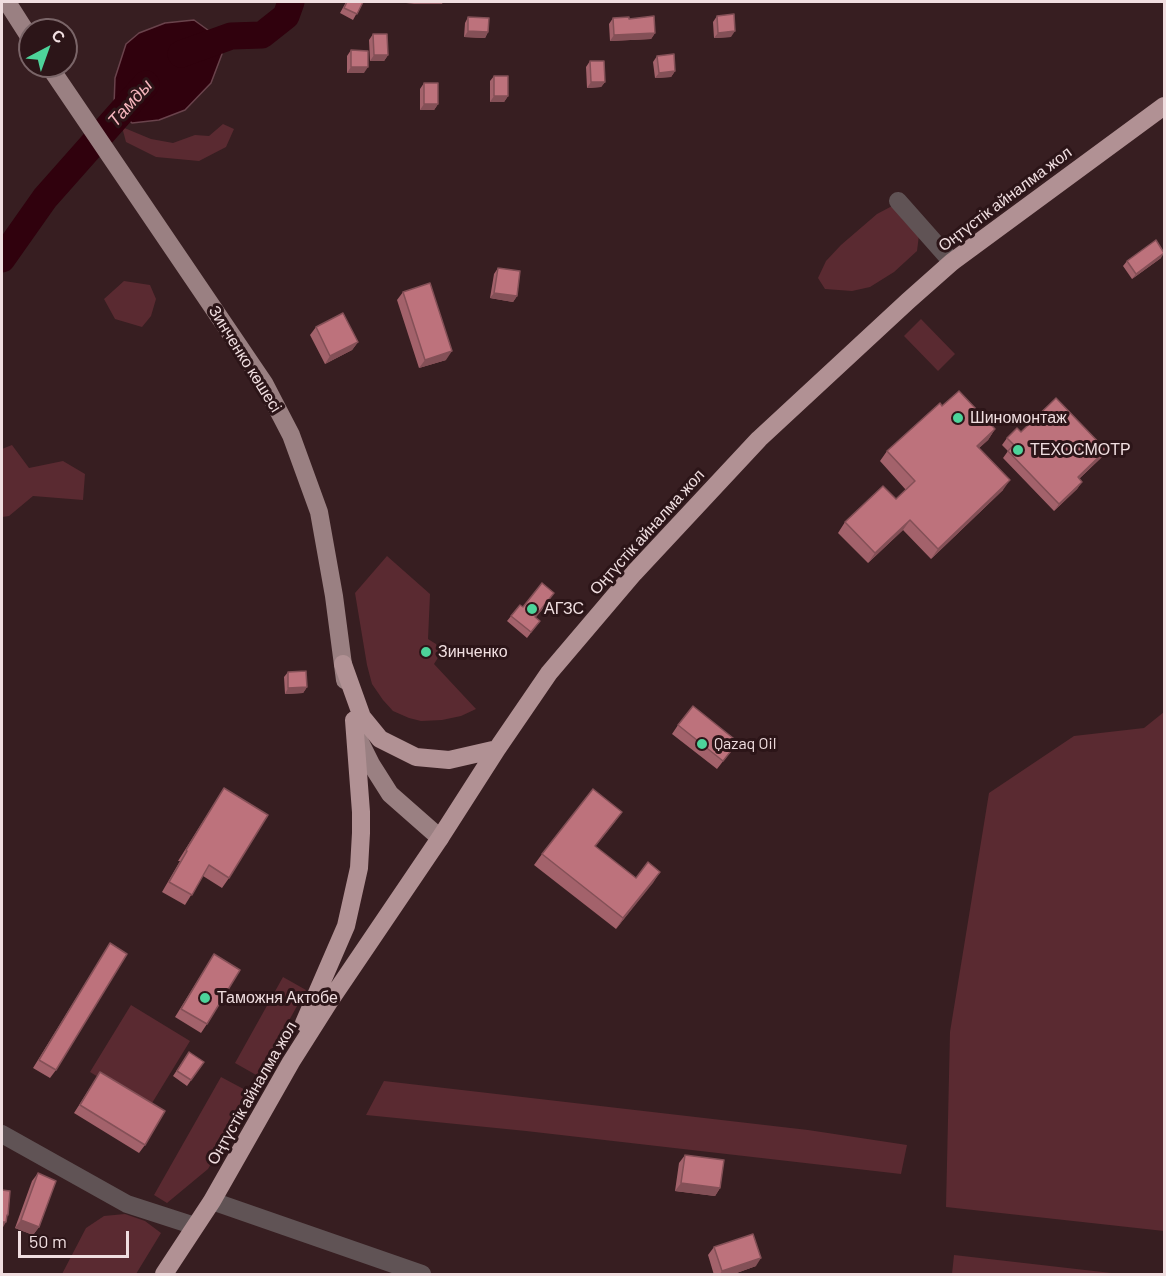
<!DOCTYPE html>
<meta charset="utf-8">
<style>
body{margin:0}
#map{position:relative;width:1166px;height:1276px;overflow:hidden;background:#371e21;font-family:Barlow,sans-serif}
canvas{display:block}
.frame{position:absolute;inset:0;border:3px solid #f0dee0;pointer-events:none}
.north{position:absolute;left:18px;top:18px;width:60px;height:60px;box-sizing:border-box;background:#2c1518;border:2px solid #7a6568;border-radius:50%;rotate:41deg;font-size:16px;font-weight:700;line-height:24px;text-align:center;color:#f0dee0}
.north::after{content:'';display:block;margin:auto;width:21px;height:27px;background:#4dd39a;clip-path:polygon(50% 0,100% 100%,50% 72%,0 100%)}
.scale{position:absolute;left:18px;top:1231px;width:111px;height:27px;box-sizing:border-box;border:3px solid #f0dee0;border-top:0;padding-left:8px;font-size:18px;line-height:21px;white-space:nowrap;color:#f0dee0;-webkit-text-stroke:4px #2c1518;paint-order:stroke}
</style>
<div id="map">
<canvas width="1166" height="1276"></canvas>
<div class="frame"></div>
<div class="north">С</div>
<div class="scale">50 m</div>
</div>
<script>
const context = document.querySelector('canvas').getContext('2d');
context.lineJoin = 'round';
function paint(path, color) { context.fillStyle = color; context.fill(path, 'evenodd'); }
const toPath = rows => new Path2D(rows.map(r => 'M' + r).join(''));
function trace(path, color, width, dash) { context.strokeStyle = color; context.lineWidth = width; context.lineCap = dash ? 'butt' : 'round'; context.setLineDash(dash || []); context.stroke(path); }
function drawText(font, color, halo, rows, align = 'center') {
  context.font = font + ' Barlow,sans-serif'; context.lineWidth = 6; context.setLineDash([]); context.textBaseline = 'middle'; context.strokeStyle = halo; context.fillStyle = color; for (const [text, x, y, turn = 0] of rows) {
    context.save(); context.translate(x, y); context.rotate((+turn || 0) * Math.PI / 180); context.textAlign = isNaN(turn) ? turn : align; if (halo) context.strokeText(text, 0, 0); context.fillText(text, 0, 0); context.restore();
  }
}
paint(toPath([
 [223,124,234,129,226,147,199,161,156,157,126,142,122,127,151,139,173,143,195,135,209,136],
 [894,205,903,220,919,235,917,251,894,272,870,287,852,291,825,289,818,278,826,261,841,245,877,214],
 [124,281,150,285,156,299,151,316,142,327,115,319,104,299],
 [921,319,955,354,938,371,904,336],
 [12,445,29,468,63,461,85,474,83,500,33,496,9,516,2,517,2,449],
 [387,556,430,594,428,639,436,644,439,652,439,656,434,664,476,709,461,716,442,720,421,721,409,718,393,711,383,700,372,684,367,665,355,593],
 [1164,712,1164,1231,946,1207,950,1032,989,793,1074,736,1144,728],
 [283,977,306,990,258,1076,235,1063],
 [131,1005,190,1041,149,1108,90,1072],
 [221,1077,251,1093,208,1169,167,1203,154,1195],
 [384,1081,808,1130,907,1145,901,1174,526,1131,366,1115],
 [125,1214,145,1221,161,1233,136,1274,62,1274,86,1228,104,1216],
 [954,1255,1120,1274,952,1274]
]), '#5a2a31');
const water = toPath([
 [194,20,212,33,222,54,211,83,185,110,159,120,132,123,114,106,115,78,126,44,139,33,165,23,194,20]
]);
paint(water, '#30010d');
trace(water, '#6a434c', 1.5);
trace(toPath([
 [181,54,231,36,262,35,286,16,291,2],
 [2,259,45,198,146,84]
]), '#30010d', 27);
trace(toPath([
 [898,201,952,262],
 [2,1134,127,1204,195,1226],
 [212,1201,422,1274]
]), '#605355', 18);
trace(toPath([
 [7,2,30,38],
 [49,66,264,383,291,435,319,512,334,596,345,680],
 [357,733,360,742,371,764,390,794,440,838]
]), '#9a8082', 18);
trace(toPath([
 [343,664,362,717,380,739,416,757,449,760,497,749],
 [304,1023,346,926,359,868,361,833,361,812,354,720],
 [164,1274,212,1201,291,1062,329,1002,440,838,497,749,549,673,634,573,759,439,908,301,952,262,1164,106]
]), '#b19194', 18);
paint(toPath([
 [346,2,363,2,353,20,340,13],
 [717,16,731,37,714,38,713,22],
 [468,17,488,32,485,38,464,37,465,23],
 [613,18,629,19,655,33,651,39,610,41,609,24],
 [373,34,388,55,384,61,370,61,369,40],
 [351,50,364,73,347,73,347,56],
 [657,56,675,71,671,77,655,78,653,62],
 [590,61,605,82,601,87,587,88,586,67],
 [494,76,508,96,504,102,490,102,490,81],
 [424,83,438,104,434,110,420,110,420,89],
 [1161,258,1132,279,1123,266,1127,261],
 [498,268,517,296,513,302,490,298,494,274],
 [403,292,446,360,419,368,397,300],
 [316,327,358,342,352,350,325,364,310,335],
 [942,406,995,429,988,440,979,448,1003,490,931,559,903,530,868,563,838,533,845,522,896,499,906,490,880,461,887,451],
 [1021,432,1106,450,1102,457,1079,479,1082,482,1077,489,1054,511,1003,458,1008,451,1002,445,1007,438],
 [551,599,536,617,536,626,527,638,507,621,511,616,523,607],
 [288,672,307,687,303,693,285,694,284,677],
 [678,725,738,742,717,769,672,734],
 [224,788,229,878,222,888,203,876,185,905,162,892,180,861,178,861],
 [622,812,595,846,636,878,660,872,616,929,534,865,542,854],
 [110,943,56,1070,50,1078,33,1068],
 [214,954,207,1024,201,1033,175,1017],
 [189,1052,204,1062,187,1086,173,1076],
 [100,1072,145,1145,139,1153,74,1113],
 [685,1155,720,1188,715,1196,675,1191,679,1163],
 [38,1173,39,1227,33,1235,15,1228,32,1181],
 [714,1247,756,1266,731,1275,714,1275,708,1255]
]), '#a3626b');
paint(toPath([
 [398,2,443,2,442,4,414,4],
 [468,31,488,32,485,38,464,37],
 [735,31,731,37,714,38,718,33],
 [655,33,651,39,610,41,614,35],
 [374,55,388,55,384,61,370,61],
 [351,67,368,67,364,73,347,73],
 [675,71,671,77,655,78,659,73],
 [591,82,605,82,601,87,587,88],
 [494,96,508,96,504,102,490,102],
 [424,104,438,104,434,110,420,110],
 [1164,253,1161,258,1132,279,1136,274],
 [494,293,517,296,513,302,490,298],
 [358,342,352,350,325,364,330,356],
 [452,351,446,360,419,368,425,360],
 [995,429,988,440,970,456,977,446],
 [1106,450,1102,457,1073,484,1078,477],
 [1010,480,1003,490,931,559,938,549],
 [1082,482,1077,489,1054,511,1059,504],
 [910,520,903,530,868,563,875,553],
 [307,687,303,693,285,694,288,688],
 [622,812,614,823,587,857,595,846],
 [660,872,653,883,616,929,623,918],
 [681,1183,720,1188,715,1196,675,1191],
 [7,1215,8,1215,4,1222,6,1222,2,1229,2,1222],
 [21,1220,39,1227,33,1235,15,1228],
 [761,1258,756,1266,731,1275,719,1275,722,1271]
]), '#845057');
const building = toPath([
 [347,2,363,2,357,14,344,8,347,2],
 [734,14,735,31,718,33,717,16,734,14],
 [654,16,655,33,614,35,613,18,629,17,629,19,654,16],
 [468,17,489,18,488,32,468,31,468,17],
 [373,34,387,34,388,55,374,55,373,34],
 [351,50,368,51,368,67,351,67,351,50],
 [674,54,675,71,659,73,657,56,674,54],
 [590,61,604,61,605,82,591,82,590,61],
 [494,76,508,76,508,96,494,96,494,76],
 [424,83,438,83,438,104,424,104,424,83],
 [1156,240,1164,253,1136,274,1127,261,1156,240],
 [498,268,520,271,517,296,494,293,498,268],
 [430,283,452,351,425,360,403,292,430,283],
 [343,313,358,342,330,356,316,327,343,313],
 [959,391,995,429,977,446,1010,480,938,549,910,520,875,553,845,522,883,486,896,499,915,481,887,451,940,403,942,406,959,391],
 [1056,398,1106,450,1078,477,1082,482,1059,504,1008,451,1014,445,1007,438,1017,428,1021,432,1056,398],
 [542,583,554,593,535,617,540,621,531,632,511,616,520,605,523,607,542,583],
 [306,671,307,687,288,688,288,672,306,671],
 [693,706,738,742,723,761,678,725,693,706],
 [224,788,268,815,229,878,209,865,192,895,169,882,187,851,186,850,224,788],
 [593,789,622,812,595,846,636,878,648,862,660,872,623,918,542,854,593,789],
 [110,943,127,954,56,1070,39,1060,110,943],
 [214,954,240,970,207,1024,181,1009,214,954],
 [189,1052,204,1062,191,1080,177,1071,189,1052],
 [100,1072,165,1111,145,1145,80,1105,100,1072],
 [685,1155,724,1160,720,1188,681,1183,685,1155],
 [38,1173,56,1181,39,1227,21,1220,38,1173],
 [2,1190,10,1191,8,1215,7,1215,6,1222,2,1222,2,1190],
 [753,1234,761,1258,722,1271,714,1247,753,1234]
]);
paint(building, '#bd727c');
trace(building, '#845057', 1.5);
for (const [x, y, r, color] of [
 [958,418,6,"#4dd39a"],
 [1018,450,6,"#4dd39a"],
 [532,609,6,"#4dd39a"],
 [426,652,6,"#4dd39a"],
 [702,744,6,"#4dd39a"],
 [205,998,6,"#4dd39a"]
]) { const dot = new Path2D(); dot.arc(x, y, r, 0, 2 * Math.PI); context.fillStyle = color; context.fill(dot); trace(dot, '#2c1518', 2); }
drawText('16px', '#f0dee0', '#2c1518', [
 ["Оңтүстік айналма жол",1005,199,-37],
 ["Зинченко көшесі",245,359,58],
 ["Оңтүстік айналма жол",647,532,-48],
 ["Оңтүстік айналма жол",252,1093,-60]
]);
drawText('16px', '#f0dee0', '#2c1518', [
 ["Шиномонтаж",970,418],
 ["ТЕХОСМОТР",1030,450],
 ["АГЗС",544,609],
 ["Зинченко",438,652],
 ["Qazaq Oil",714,744],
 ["Таможня Актобе",217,998]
], 'left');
drawText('italic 18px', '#f6b5bd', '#2c1518', [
 ["Тамды",130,103,-48]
]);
</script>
